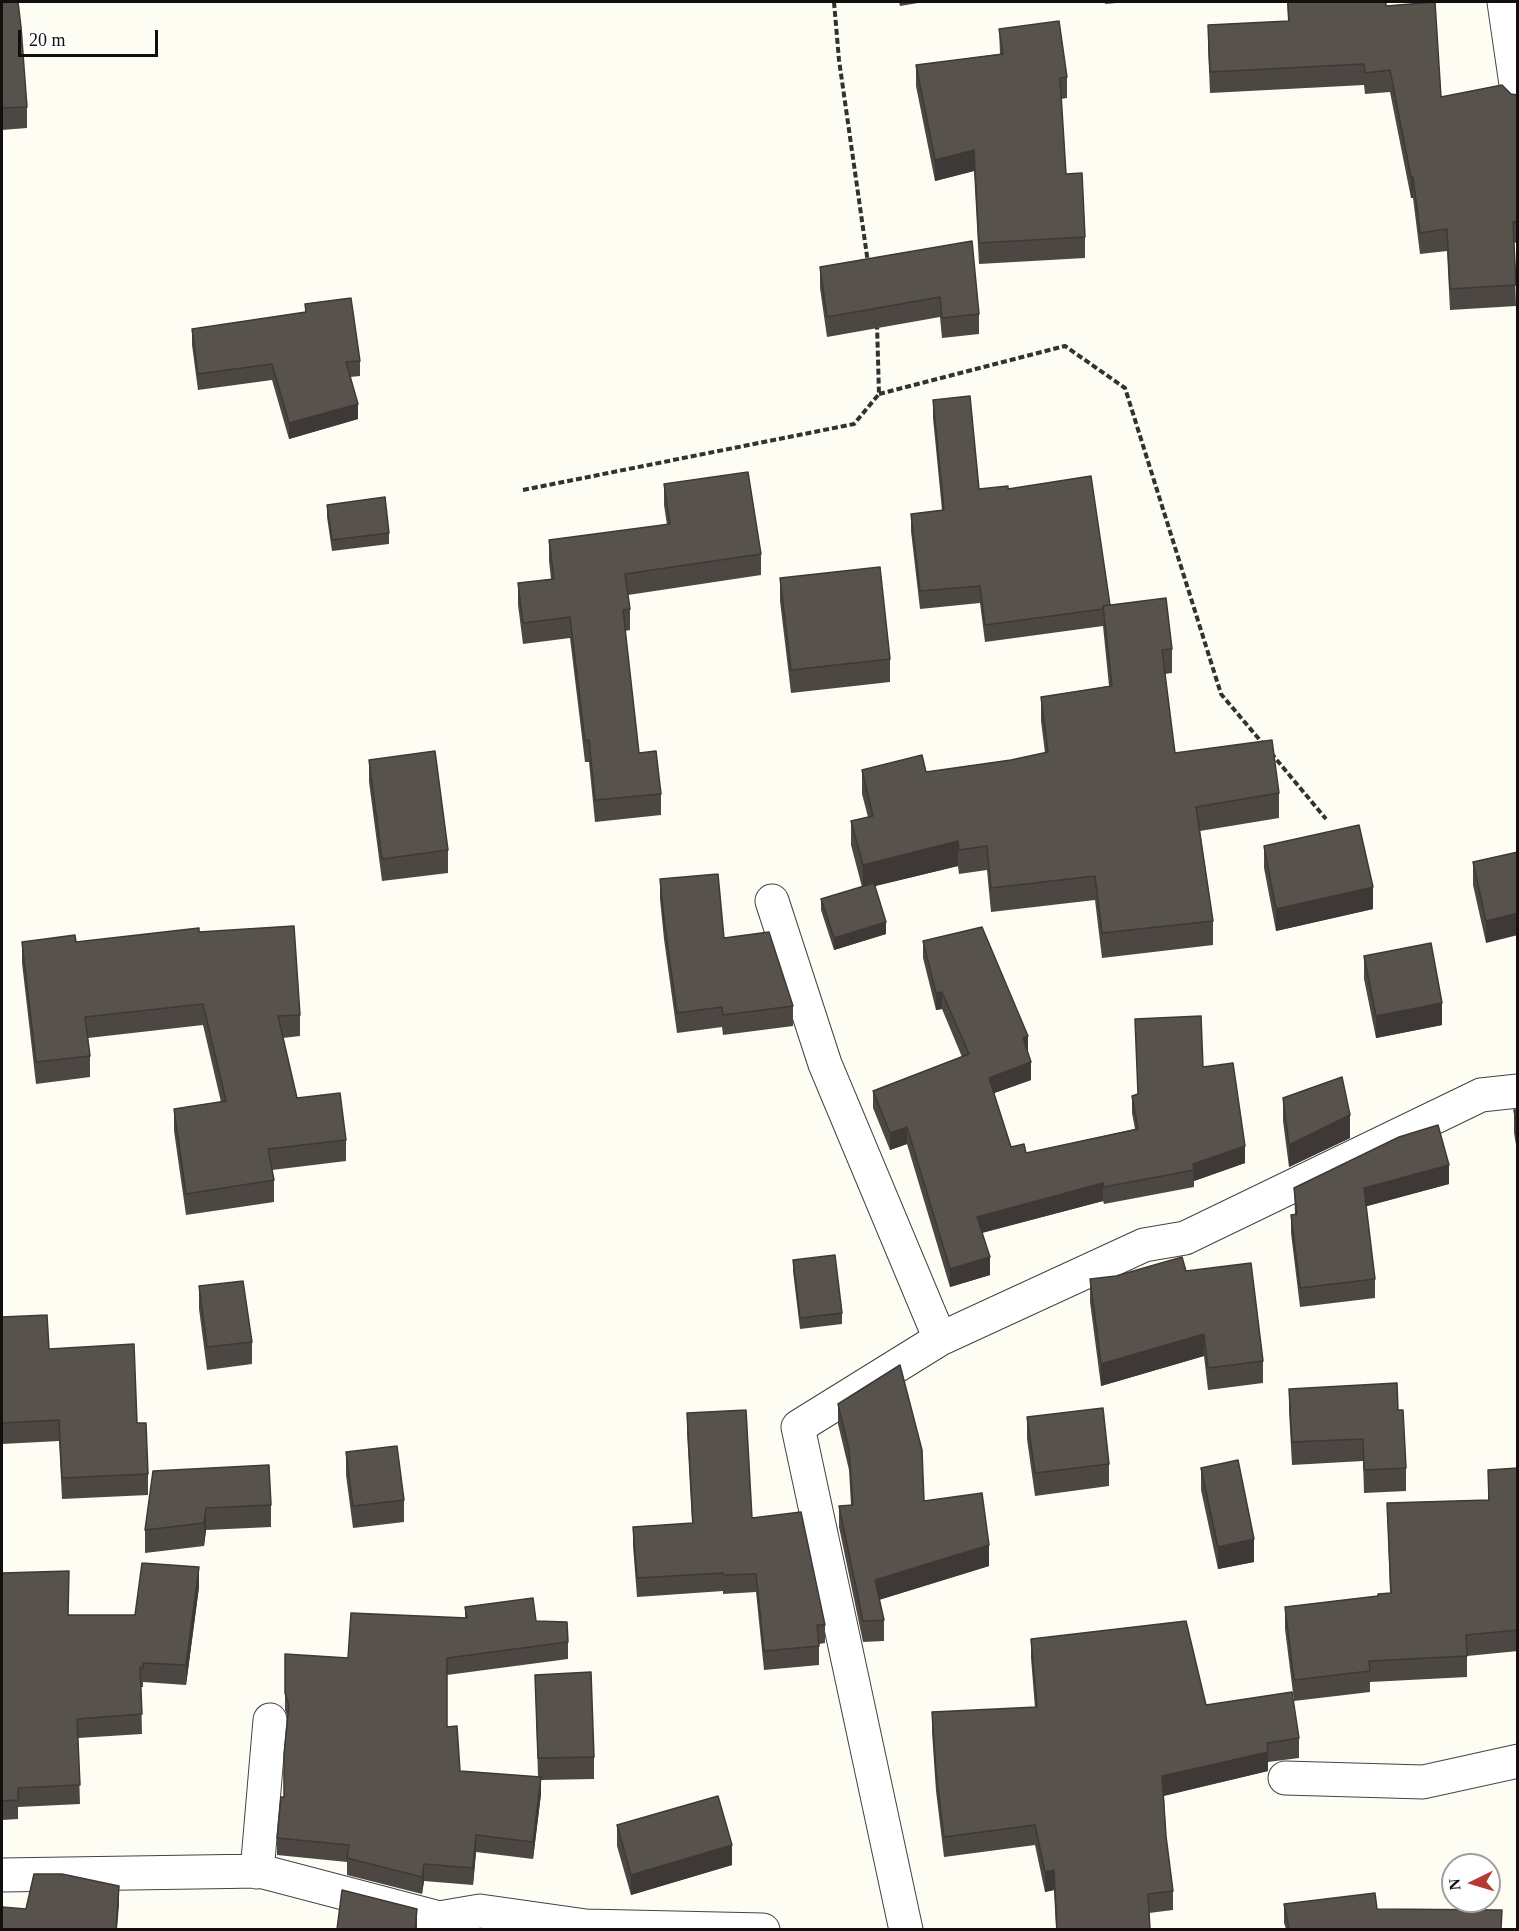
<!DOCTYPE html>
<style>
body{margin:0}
#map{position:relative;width:1519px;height:1931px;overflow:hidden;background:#fefdf4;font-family:"Times New Roman",serif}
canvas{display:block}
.frame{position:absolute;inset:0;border:3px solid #101010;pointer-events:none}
.north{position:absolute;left:1441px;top:1853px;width:60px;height:60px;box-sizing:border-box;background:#fff;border:2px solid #9f9f9f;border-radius:50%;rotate:265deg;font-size:16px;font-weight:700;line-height:24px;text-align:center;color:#101010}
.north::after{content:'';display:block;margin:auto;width:21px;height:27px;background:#b43b34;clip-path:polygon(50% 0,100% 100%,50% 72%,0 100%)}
.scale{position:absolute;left:18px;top:30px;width:140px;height:27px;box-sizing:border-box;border:3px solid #101010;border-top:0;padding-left:8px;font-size:18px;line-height:21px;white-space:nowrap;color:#101010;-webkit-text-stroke:4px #fff;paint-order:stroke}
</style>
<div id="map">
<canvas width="1519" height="1931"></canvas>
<div class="frame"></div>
<div class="north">N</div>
<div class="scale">20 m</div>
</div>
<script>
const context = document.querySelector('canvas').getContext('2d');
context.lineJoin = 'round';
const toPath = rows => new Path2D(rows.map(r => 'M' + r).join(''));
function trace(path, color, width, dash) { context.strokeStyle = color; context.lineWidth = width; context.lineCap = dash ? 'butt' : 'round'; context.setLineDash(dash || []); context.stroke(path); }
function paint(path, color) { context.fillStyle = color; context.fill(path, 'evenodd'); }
const street = toPath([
 [1504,2,1518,98],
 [772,901,825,1064,940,1339],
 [1285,1778,1423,1782,1518,1761],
 [257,1872,270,1720],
 [2,1875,260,1871,439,1918,480,1911,586,1926,763,1930],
 [906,1930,798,1427,940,1339,1144,1245,1185,1238,1481,1095,1518,1091]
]);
trace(street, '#434343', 35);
trace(toPath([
 [834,2,839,60,868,263],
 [879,394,1065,346,1125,388,1221,694,1264,745],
 [523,490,854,424,879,394,877,324],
 [1271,753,1326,819]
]), '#323232', 4, [6, 3]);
trace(street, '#fff', 33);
paint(toPath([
 [2,2,27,107,27,128,2,130],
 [899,2,924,2,900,6],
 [1105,2,1128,2,1105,4],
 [1287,2,1386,2,1386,6,1441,97,1511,94,1518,95,1518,242,1514,243,1516,306,1450,310,1447,251,1420,254,1413,198,1411,198,1390,92,1365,94,1364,85,1210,93,1208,47,1208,25,1288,21],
 [999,29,1067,77,1067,98,1061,99,1066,174,1085,237,1085,258,979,264,974,171,935,181,916,86,916,65,1000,54],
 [972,241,979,314,979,334,942,338,940,317,827,337,820,288,820,267],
 [305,304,360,361,360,376,350,377,358,419,289,439,272,380,198,390,192,345,192,329,305,313],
 [933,400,979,489,1008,489,1110,605,1172,649,1172,673,1165,674,1175,753,1279,793,1279,818,1200,831,1213,921,1213,945,1102,958,1095,900,991,912,987,870,959,874,958,866,875,886,886,934,834,950,821,910,821,899,862,887,851,845,851,821,868,817,862,794,862,770,926,772,1011,760,1045,753,1041,721,1041,697,1109,686,1103,626,985,642,980,603,920,609,911,531,911,514,942,510,933,418],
 [664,484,761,554,761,575,628,595,630,609,630,630,625,631,639,753,661,794,661,815,595,822,589,762,585,762,570,638,523,644,518,605,518,583,551,579,549,561,549,540,667,525,664,505],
 [327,505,389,533,389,544,332,551,327,517],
 [780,578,890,659,890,682,791,693,780,601],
 [369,760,448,850,448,873,382,881,369,782],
 [1264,846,1373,909,1276,931,1264,868],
 [1518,852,1486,943,1473,885,1473,862],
 [660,879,724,938,793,1006,793,1026,723,1035,722,1027,677,1033,664,939,660,899],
 [199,932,300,1015,300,1036,283,1038,297,1098,346,1140,346,1161,272,1170,274,1180,274,1202,186,1215,174,1131,174,1109,221,1102,203,1025,88,1038,90,1056,90,1077,36,1084,22,963,22,942,76,942],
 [923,941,1028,1053,1031,1080,994,1093,1011,1147,1026,1153,1135,1129,1132,1113,1132,1096,1138,1094,1135,1019,1203,1067,1245,1163,1194,1181,1194,1187,1104,1204,1103,1201,982,1233,990,1275,950,1287,907,1144,890,1150,873,1108,873,1091,962,1057,942,1009,936,1010,923,958],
 [1364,956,1442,1025,1376,1038,1364,979],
 [1283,1098,1350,1138,1289,1167,1283,1121],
 [1514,1110,1518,1110,1518,1156,1514,1133],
 [1449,1184,1366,1206,1375,1279,1375,1298,1300,1307,1291,1233,1291,1215,1295,1214,1294,1188],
 [793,1260,842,1313,842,1324,800,1329,793,1271],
 [1186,1271,1263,1361,1263,1383,1208,1390,1204,1356,1101,1386,1090,1302,1090,1279],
 [199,1286,252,1342,252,1364,207,1370,199,1309],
 [2,1317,49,1349,137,1423,148,1474,148,1495,62,1499,59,1441,2,1444],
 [1289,1389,1398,1410,1406,1468,1406,1491,1364,1493,1363,1461,1292,1465,1289,1411],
 [838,1404,924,1501,989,1566,879,1600,884,1620,884,1641,863,1642,839,1527,839,1506,851,1505,849,1470,838,1424],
 [687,1413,752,1518,825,1625,825,1643,819,1644,819,1665,764,1670,756,1592,723,1594,723,1591,637,1597,633,1546,633,1527,692,1523,687,1432],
 [1027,1417,1109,1464,1109,1486,1035,1496,1027,1439],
 [346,1452,404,1500,404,1522,353,1528,346,1475],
 [1201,1468,1254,1562,1218,1569,1201,1490],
 [1518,1468,1518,1651,1467,1656,1467,1677,1370,1682,1370,1692,1294,1701,1285,1629,1285,1607,1378,1596,1390,1593,1387,1503,1488,1500,1488,1470],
 [153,1471,271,1505,271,1527,206,1530,204,1546,145,1553,145,1530],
 [2,1573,69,1615,135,1615,199,1587,186,1685,143,1682,143,1687,141,1687,142,1734,78,1738,80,1804,18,1807,18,1819,2,1820],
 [465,1607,536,1621,568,1642,568,1659,447,1675,447,1727,460,1771,538,1777,535,1675,594,1757,594,1779,541,1780,541,1794,533,1859,476,1852,473,1885,424,1881,422,1894,347,1875,347,1862,277,1855,277,1838,284,1797,288,1718,285,1710,285,1654,348,1658,465,1618],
 [1031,1639,1206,1705,1299,1738,1299,1758,1268,1762,1268,1771,1164,1796,1166,1836,1173,1891,1173,1910,1149,1913,1150,1929,1056,1929,1054,1890,1045,1892,1035,1845,944,1857,936,1791,932,1732,932,1712,1035,1708,1031,1658],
 [617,1825,732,1865,631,1895,617,1846],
 [1284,1904,1377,1909,1502,1929,1286,1929,1284,1923]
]), '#4c4742');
paint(toPath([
 [974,150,974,171,935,181,935,160],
 [1411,177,1413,177,1413,198,1411,198],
 [358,404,358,419,289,439,289,423],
 [958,841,958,866,863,889,863,865],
 [1373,887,1373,909,1276,931,1276,909],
 [1518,913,1518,935,1486,943,1486,921],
 [886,922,886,934,834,950,834,938],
 [942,992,942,1009,936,1010,936,993],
 [1442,1003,1442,1025,1376,1038,1376,1016],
 [1028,1036,1028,1053,1023,1038],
 [1031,1062,1031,1080,989,1095,989,1078],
 [1350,1115,1350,1138,1289,1167,1289,1145],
 [907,1127,907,1144,890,1150,890,1133],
 [1245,1146,1245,1163,1194,1181,1193,1164],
 [1449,1165,1449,1184,1364,1207,1364,1188],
 [1103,1183,1103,1201,977,1234,977,1217],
 [990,1257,990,1275,950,1287,950,1269],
 [1204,1334,1204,1356,1101,1386,1101,1364],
 [206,1508,206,1530,204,1546,204,1523],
 [1254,1539,1254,1562,1218,1569,1218,1547],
 [989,1545,989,1566,875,1601,875,1580],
 [199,1567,199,1587,186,1685,186,1665],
 [1268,1752,1268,1771,1162,1796,1162,1776],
 [541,1777,541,1794,533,1859,533,1842],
 [476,1835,476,1852,473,1885,473,1868],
 [732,1845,732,1865,631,1895,631,1875],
 [424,1864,424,1881,422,1894,422,1877],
 [1054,1870,1054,1890,1045,1892,1045,1872],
 [119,1886,119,1905,117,1929,116,1929],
 [417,1909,417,1929,415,1929]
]), '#3e3936');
const building = toPath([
 [2,2,18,2,21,27,27,107,2,108,2,2],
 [1288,2,1386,2,1386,6,1435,2,1441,97,1502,85,1511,94,1518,95,1518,221,1513,222,1516,285,1450,289,1447,229,1420,233,1413,177,1411,177,1390,70,1365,73,1364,64,1210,72,1208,25,1289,21,1288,2],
 [1059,21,1067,77,1060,78,1066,174,1082,173,1085,237,979,243,974,150,935,160,916,65,1003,54,999,29,1059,21],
 [972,241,979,314,942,318,940,297,827,317,820,267,972,241],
 [351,298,360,361,346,362,358,404,289,423,272,364,198,374,192,329,306,312,305,304,351,298],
 [970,396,979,489,1008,486,1008,489,1091,476,1110,605,1103,606,1103,609,985,625,980,586,920,591,911,514,944,510,933,400,970,396],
 [748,472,761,554,625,574,630,609,623,610,639,753,656,751,661,794,595,800,589,740,585,741,570,617,523,623,518,583,554,579,549,540,670,524,664,484,748,472],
 [385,497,389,533,332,540,327,505,385,497],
 [880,567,890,659,791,670,780,578,880,567],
 [1166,598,1172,649,1162,650,1175,753,1272,740,1279,793,1196,807,1213,921,1102,933,1095,876,991,888,987,846,959,850,958,841,863,865,851,821,873,816,862,770,922,755,926,772,1011,760,1048,752,1041,697,1112,686,1103,606,1166,598],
 [435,751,448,850,382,859,369,760,435,751],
 [1359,825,1373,887,1276,909,1264,846,1359,825],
 [1518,852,1518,913,1486,921,1473,862,1518,852],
 [718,874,724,938,769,932,793,1006,723,1015,722,1007,677,1013,664,919,660,879,718,874],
 [874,883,886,922,834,938,821,899,874,883],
 [294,926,300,1015,278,1016,297,1098,340,1093,346,1140,268,1149,274,1180,186,1194,174,1109,226,1101,203,1004,85,1017,90,1056,36,1062,22,942,75,935,76,942,199,928,199,932,294,926],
 [982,927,1028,1036,1023,1038,1031,1062,989,1078,1011,1147,1024,1144,1026,1153,1138,1129,1132,1096,1138,1094,1135,1019,1201,1016,1203,1067,1233,1063,1245,1146,1193,1164,1194,1170,1104,1187,1103,1183,977,1217,990,1257,950,1269,907,1127,890,1133,873,1091,969,1054,942,992,936,993,923,941,982,927],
 [1431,943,1442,1003,1376,1016,1364,956,1431,943],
 [1342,1077,1350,1115,1289,1145,1283,1098,1342,1077],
 [1514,1110,1518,1110,1518,1133,1514,1110],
 [1438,1125,1449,1165,1364,1188,1375,1279,1300,1288,1291,1215,1297,1214,1294,1188,1399,1137,1438,1125],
 [835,1255,842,1313,800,1318,793,1260,835,1255],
 [1182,1257,1186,1271,1251,1263,1263,1361,1208,1368,1204,1334,1101,1364,1090,1279,1116,1276,1182,1257],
 [243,1281,252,1342,207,1347,199,1286,243,1281],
 [47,1315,49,1349,134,1344,137,1423,146,1423,148,1474,62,1478,59,1420,2,1423,2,1317,47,1315],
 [900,1365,922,1450,924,1501,982,1493,989,1545,875,1580,884,1620,863,1621,839,1506,853,1505,849,1450,838,1404,900,1365],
 [1397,1383,1398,1410,1403,1410,1406,1468,1364,1470,1363,1439,1292,1442,1289,1389,1397,1383],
 [1103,1408,1109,1464,1035,1473,1027,1417,1103,1408],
 [746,1410,752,1518,801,1512,825,1625,817,1625,819,1646,764,1651,756,1574,723,1575,723,1573,637,1578,633,1527,693,1523,687,1413,746,1410],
 [397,1446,404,1500,353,1506,346,1452,397,1446],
 [1238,1460,1254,1539,1218,1547,1201,1468,1238,1460],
 [269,1465,271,1505,206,1508,204,1523,145,1530,153,1471,269,1465],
 [1518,1468,1518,1630,1466,1635,1467,1656,1369,1661,1370,1671,1294,1680,1285,1607,1378,1596,1378,1594,1391,1593,1387,1503,1489,1500,1488,1470,1518,1468],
 [142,1563,199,1567,186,1665,143,1663,143,1668,140,1667,142,1714,77,1719,80,1785,18,1788,18,1800,2,1801,2,1573,69,1571,68,1615,135,1615,142,1563],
 [533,1598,536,1621,567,1622,568,1642,447,1658,447,1727,457,1726,460,1771,541,1777,533,1842,476,1835,473,1868,424,1864,422,1877,347,1858,349,1845,277,1838,281,1797,284,1797,284,1754,289,1705,285,1693,285,1654,348,1658,351,1613,467,1618,465,1607,533,1598],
 [1186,1621,1206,1705,1292,1692,1299,1738,1267,1743,1268,1752,1162,1776,1166,1836,1173,1891,1148,1894,1150,1929,1057,1929,1054,1870,1045,1872,1035,1825,944,1837,936,1772,932,1712,1037,1707,1031,1639,1186,1621],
 [591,1672,594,1757,538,1758,535,1675,591,1672],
 [718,1796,732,1845,631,1875,617,1825,718,1796],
 [34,1874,62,1874,119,1886,116,1929,2,1929,2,1907,26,1909,34,1874],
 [342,1890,417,1909,415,1929,337,1929,342,1890],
 [1375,1893,1377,1909,1502,1910,1501,1929,1289,1929,1284,1904,1375,1893]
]);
paint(building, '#58524d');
trace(building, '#3e3936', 1.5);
</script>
